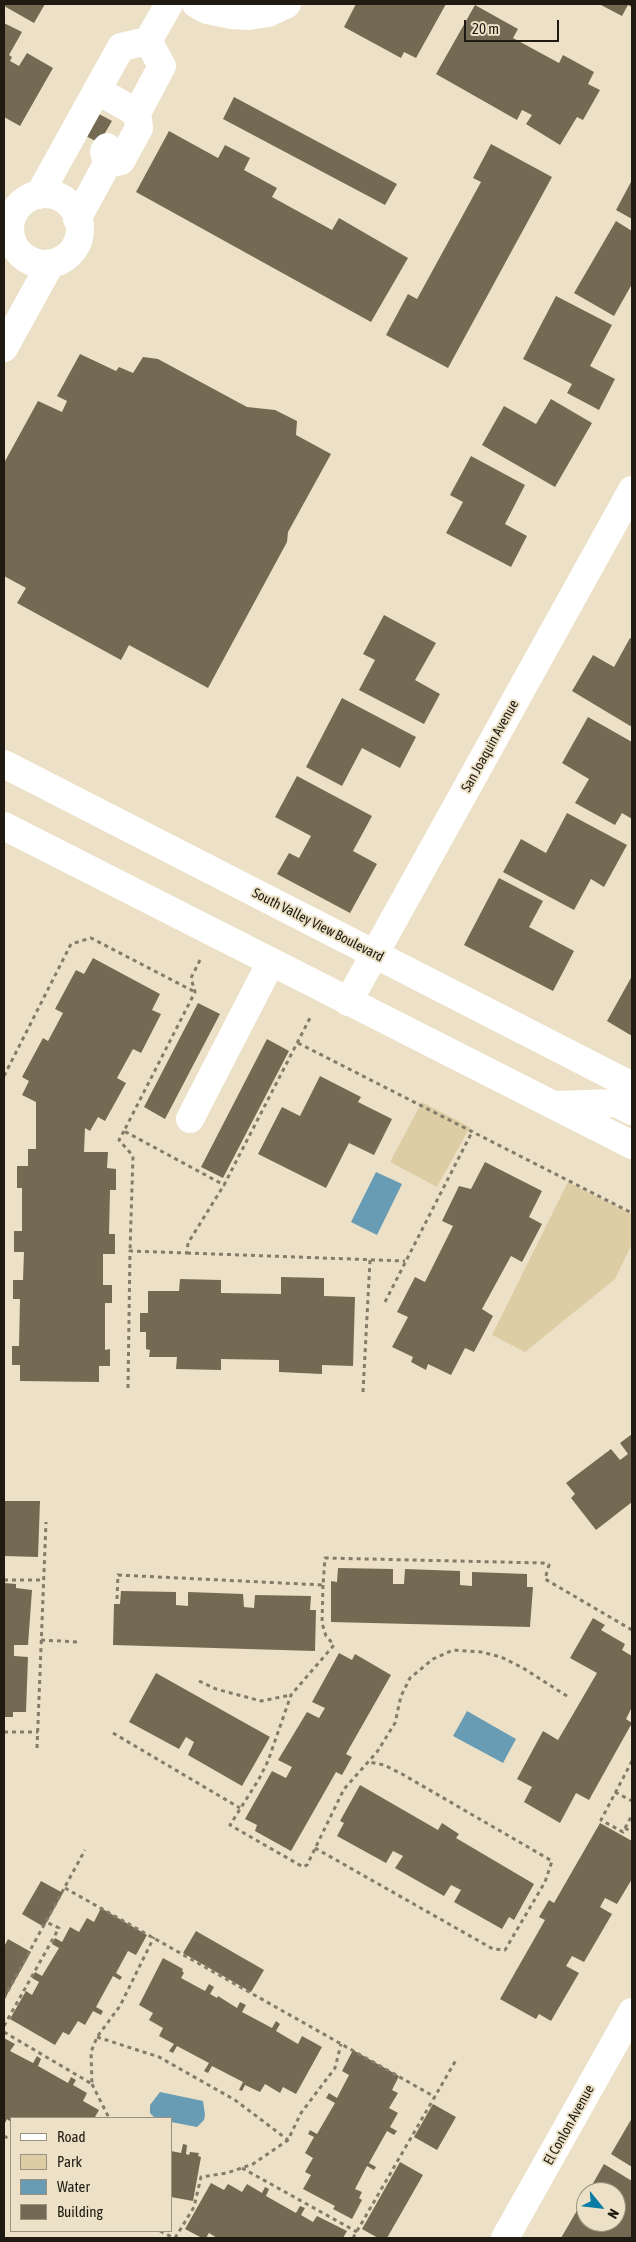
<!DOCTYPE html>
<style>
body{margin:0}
#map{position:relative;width:636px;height:2242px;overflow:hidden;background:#ece1c6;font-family:"Asap Condensed",sans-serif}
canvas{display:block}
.frame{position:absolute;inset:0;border:5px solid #1f1b12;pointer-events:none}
.legend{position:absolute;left:10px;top:2117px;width:162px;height:115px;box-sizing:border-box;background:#ece1c6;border:1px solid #9a927e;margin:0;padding:6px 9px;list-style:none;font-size:15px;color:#1f1b12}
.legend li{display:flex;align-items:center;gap:10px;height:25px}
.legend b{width:25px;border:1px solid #9a927e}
.north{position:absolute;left:576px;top:2182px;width:50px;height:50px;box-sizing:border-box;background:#ece1c6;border:1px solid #9a927e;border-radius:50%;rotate:119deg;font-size:14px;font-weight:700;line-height:20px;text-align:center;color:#1f1b12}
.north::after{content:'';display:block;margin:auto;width:18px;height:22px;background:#097ca4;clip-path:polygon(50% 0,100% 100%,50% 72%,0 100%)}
.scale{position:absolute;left:464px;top:20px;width:95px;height:22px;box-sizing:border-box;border:2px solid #1f1b12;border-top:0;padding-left:6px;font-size:15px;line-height:18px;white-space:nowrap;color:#1f1b12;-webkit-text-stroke:4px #ece1c6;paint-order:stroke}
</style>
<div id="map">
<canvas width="636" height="2242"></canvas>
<div class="frame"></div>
<ul class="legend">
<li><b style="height:6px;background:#fff"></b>Road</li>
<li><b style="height:14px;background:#ddcda5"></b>Park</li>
<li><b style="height:14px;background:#689bb4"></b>Water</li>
<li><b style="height:14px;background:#746a53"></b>Building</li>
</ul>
<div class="north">N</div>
<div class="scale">20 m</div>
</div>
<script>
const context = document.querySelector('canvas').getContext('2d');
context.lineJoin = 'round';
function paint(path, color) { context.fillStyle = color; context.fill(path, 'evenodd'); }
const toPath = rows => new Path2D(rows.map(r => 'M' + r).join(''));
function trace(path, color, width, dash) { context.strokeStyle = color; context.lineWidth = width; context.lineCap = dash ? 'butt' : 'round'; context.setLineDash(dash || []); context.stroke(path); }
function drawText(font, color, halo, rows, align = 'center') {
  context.font = font + ' "Asap Condensed",sans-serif'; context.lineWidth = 4; context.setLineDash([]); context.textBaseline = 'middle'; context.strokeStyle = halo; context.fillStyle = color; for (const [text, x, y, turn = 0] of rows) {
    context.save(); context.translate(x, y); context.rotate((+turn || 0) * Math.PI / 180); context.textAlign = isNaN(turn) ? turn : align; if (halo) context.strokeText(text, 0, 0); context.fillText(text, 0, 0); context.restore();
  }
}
paint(toPath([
 [422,1102,470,1127,437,1187,390,1162],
 [568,1182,632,1214,632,1244,615,1279,525,1352,492,1335]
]), '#ddcda5');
paint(toPath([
 [376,1172,402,1184,377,1235,351,1222],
 [467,1711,516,1739,503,1763,453,1736],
 [160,2092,203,2101,205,2115,204,2120,197,2127,171,2122,171,2118,155,2118,150,2113,150,2105]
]), '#689bb4');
paint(toPath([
 [4,4,45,4,34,23,4,6],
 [356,4,446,4,416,58,404,52,401,58,344,27],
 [599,4,632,4,632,7,628,5,622,16],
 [475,5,518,29,513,38,559,63,563,55,594,72,588,84,600,90,583,120,577,117,560,145,526,124,532,115,522,110,517,120,436,74],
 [4,23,22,32,9,55,12,57,10,61,19,66,27,53,53,68,20,126,4,117],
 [234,97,397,184,385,205,223,119],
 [99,114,112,121,99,143,86,136],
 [169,131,218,158,225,145,250,158,244,170,277,188,272,197,332,230,339,218,408,258,371,322,136,192],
 [491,144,552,177,448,368,386,335,408,294,417,299,481,182,473,178],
 [632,180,632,219,616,210],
 [616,221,632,231,632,284,614,316,574,293],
 [556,296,612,325,590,366,615,379,599,410,567,393,572,384,523,359],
 [80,354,116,371,119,367,133,373,143,357,158,359,247,407,275,410,297,421,296,435,331,454,288,532,287,542,208,688,129,645,121,660,17,603,26,588,4,576,4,463,38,401,62,412,67,401,57,396],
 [551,399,592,423,555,487,482,445,504,406,536,424],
 [471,456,525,485,505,524,527,536,511,567,446,533,463,502,450,495],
 [384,615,436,643,415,680,440,694,424,724,359,690,375,660,363,654],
 [630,638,632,639,632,727,572,691,593,655,614,667],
 [342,698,416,737,400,768,362,748,342,786,306,767],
 [588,717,632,742,632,819,622,813,615,825,575,803,589,779,562,763],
 [297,776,372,816,353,851,377,864,350,913,277,874,289,853,299,858,311,836,275,817],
 [567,813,627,845,604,887,591,879,574,910,503,872,521,839,546,853],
 [499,878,543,901,529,927,574,951,553,991,464,945],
 [93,958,160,994,152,1010,161,1014,141,1053,133,1049,117,1078,126,1083,105,1121,98,1117,90,1131,85,1128,84,1152,108,1152,107,1168,116,1169,116,1190,110,1190,109,1234,115,1234,115,1254,103,1254,103,1285,112,1285,112,1303,105,1303,105,1350,110,1349,110,1366,99,1366,99,1382,20,1381,20,1365,12,1365,12,1346,19,1346,20,1299,13,1299,13,1280,23,1280,24,1252,14,1252,14,1231,22,1231,22,1188,17,1188,17,1166,28,1166,28,1149,36,1149,36,1102,22,1095,29,1081,22,1077,43,1038,48,1041,63,1013,55,1009,76,970,84,974],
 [632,976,632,1036,607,1021],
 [198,1003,220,1014,165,1119,144,1107],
 [267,1039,289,1051,223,1178,201,1167],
 [320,1076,361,1097,358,1102,392,1119,374,1155,349,1143,326,1188,258,1154,282,1107,300,1116],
 [485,1162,542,1191,529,1217,542,1224,522,1262,511,1256,482,1309,493,1316,474,1352,465,1348,451,1375,428,1364,426,1370,411,1362,413,1357,392,1347,408,1317,397,1312,415,1277,425,1282,453,1226,442,1221,459,1186,471,1189],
 [281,1277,324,1278,324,1296,355,1297,353,1366,322,1365,322,1374,279,1372,279,1360,221,1359,221,1370,176,1369,177,1357,149,1357,150,1350,146,1349,146,1332,140,1332,140,1313,148,1313,148,1291,179,1291,180,1279,221,1280,221,1293,281,1294],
 [632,1434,632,1502,596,1530,571,1498,575,1494,566,1483,611,1449,620,1460,628,1454,620,1443],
 [4,1501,40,1501,38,1557,4,1556],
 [338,1568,393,1569,393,1584,404,1584,405,1569,460,1571,460,1585,472,1586,472,1572,527,1574,527,1587,533,1587,530,1627,331,1622,331,1581,337,1582],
 [4,1583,16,1584,16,1588,32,1590,28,1645,14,1645,14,1656,28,1657,26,1712,13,1712,13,1717,4,1717],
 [121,1591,176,1592,176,1605,188,1606,188,1592,243,1594,244,1607,254,1608,255,1595,311,1596,310,1610,316,1610,315,1651,113,1645,114,1604,120,1604],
 [593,1618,605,1625,601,1630,625,1644,622,1650,632,1656,632,1707,626,1719,632,1723,589,1800,576,1793,560,1823,524,1802,532,1787,517,1779,543,1731,558,1740,597,1673,570,1658],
 [339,1653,352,1660,355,1654,391,1675,346,1754,352,1757,342,1775,336,1772,291,1851,255,1831,257,1825,245,1819,272,1771,286,1778,292,1767,278,1760,307,1712,319,1718,325,1708,312,1702],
 [156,1673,270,1737,242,1786,188,1755,194,1742,186,1737,179,1749,129,1722],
 [360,1785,438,1830,442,1823,459,1834,456,1838,534,1884,514,1920,509,1917,502,1929,454,1902,461,1890,451,1885,444,1896,395,1868,403,1856,393,1851,386,1863,337,1836,344,1823,340,1821],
 [600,1823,632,1841,632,1879,617,1904,605,1898,600,1907,612,1914,584,1962,572,1956,566,1966,579,1973,551,2021,539,2014,536,2019,500,1999,545,1920,539,1917,549,1900,554,1903],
 [41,1881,63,1893,44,1927,22,1914],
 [101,1908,147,1935,136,1955,128,1951,116,1973,122,1977,120,1980,113,1976,96,2007,103,2011,101,2015,93,2011,85,2025,78,2021,69,2035,63,2032,55,2045,10,2019,26,1991,32,1995,39,1982,32,1978,35,1972,42,1976,59,1948,52,1944,55,1938,62,1942,70,1927,79,1932,87,1918,94,1922],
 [196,1931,264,1970,251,1992,183,1953],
 [8,1939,31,1952,4,2000,4,1947],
 [163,1958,183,1969,182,1971,184,1973,181,1978,205,1991,209,1984,214,1987,210,1994,217,1998,218,1996,237,2008,240,2002,246,2005,242,2012,272,2028,276,2021,280,2024,276,2031,298,2044,302,2036,322,2047,296,2094,283,2087,280,2093,265,2084,260,2092,245,2085,242,2091,239,2090,243,2082,212,2066,208,2073,204,2071,209,2063,177,2046,173,2053,169,2051,174,2044,159,2036,163,2028,149,2020,153,2013,139,2005],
 [4,2038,15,2044,10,2051,33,2063,37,2056,41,2059,38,2066,68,2083,71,2077,76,2080,73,2085,87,2093,83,2101,99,2110,95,2117,97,2118,11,2118,11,2122,7,2119,4,2125],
 [353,2050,399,2076,392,2090,398,2093,389,2108,398,2113,390,2127,397,2131,394,2135,387,2131,369,2163,376,2167,374,2170,367,2166,355,2189,362,2192,359,2198,362,2200,352,2219,333,2209,335,2206,303,2189,311,2175,305,2172,313,2158,305,2153,314,2137,308,2134,310,2130,317,2134,335,2103,326,2098,329,2093,337,2098,349,2075,342,2071],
 [433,2104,456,2117,437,2150,414,2137],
 [632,2118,632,2167,611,2154],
 [183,2144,187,2145,186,2154,189,2155,190,2152,199,2153,198,2156,201,2157,193,2201,171,2197,171,2151,181,2153],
 [400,2162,423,2175,387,2238,378,2238,362,2229],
 [604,2164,632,2181,632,2238,561,2238,586,2195,586,2222,616,2222,616,2192,588,2192],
 [211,2183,224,2190,228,2184,242,2192,247,2184,262,2193,265,2187,269,2189,266,2196,296,2213,300,2206,305,2208,301,2215,313,2222,317,2216,347,2231,343,2238,217,2238,209,2233,206,2238,202,2238,185,2229]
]), '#746a53');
trace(toPath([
 [200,960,191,978,195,992,124,1131,224,1185,311,1016],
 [298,1043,632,1213],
 [4,1076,71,944,91,938,195,992],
 [124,1131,119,1140,133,1156,130,1251],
 [187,1253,405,1261],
 [385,1302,472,1132],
 [128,1388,130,1251,187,1253,188,1243,224,1185],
 [363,1392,370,1260],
 [4,1580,44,1580],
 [323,1585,322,1623,326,1636,334,1645,291,1695,268,1761,259,1779,230,1825,303,1867,307,1865,344,1789,377,1752,395,1723,401,1696,410,1678,433,1659,453,1650,481,1652,501,1657,523,1668,570,1698],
 [117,1599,118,1575,323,1585,325,1558,543,1563,549,1565,545,1579,632,1630],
 [41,1640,78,1642],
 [199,1681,216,1689,261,1701,291,1695],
 [4,1732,38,1732],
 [113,1733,240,1808],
 [37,1748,46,1522],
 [632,1761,601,1820,623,1832,632,1815],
 [615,1792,632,1801],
 [625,1828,632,1832],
 [315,1848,493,1949,505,1950,545,1882,552,1861,402,1774,384,1765,369,1762],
 [65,1888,435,2097],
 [4,1998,85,1850],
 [4,2026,59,1928,46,1922],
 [4,2032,92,2084,91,2052,97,2037,120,2006,154,1937],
 [97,2037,159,2057,235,2100,288,2140],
 [92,2084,109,2118],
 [4,2136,11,2140],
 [242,2168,357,2232],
 [160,2231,174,2238],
 [175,2238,194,2207,201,2177,227,2173,253,2164,288,2140,301,2113,335,2068,341,2044],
 [353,2238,456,2060]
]), '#837c6a', 3, [4, 4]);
trace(toPath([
 [196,4,207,10,232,15,249,16,268,13,287,4],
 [97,90,137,113],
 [107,164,121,161,139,128,137,113,162,66,148,41],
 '10 229a35 35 0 1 1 70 0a35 35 0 1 1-70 0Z',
 [39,195,121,47,148,41,169,4],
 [77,219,107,164,104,151,107,147],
 [4,348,51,263],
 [348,1002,632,490],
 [190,1119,271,962],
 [505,2238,632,2012]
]), '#fff', 28);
trace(toPath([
 [4,764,632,1086],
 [4,826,632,1145],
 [556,1105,616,1103,632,1111]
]), '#fff', 28);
drawText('14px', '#1f1b12', '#ece1c6', [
 ["San Joaquin Avenue",490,746,-61],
 ["South Valley View Boulevard",318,925,27],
 ["El Conlon Avenue",569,2125,-61]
]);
</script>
